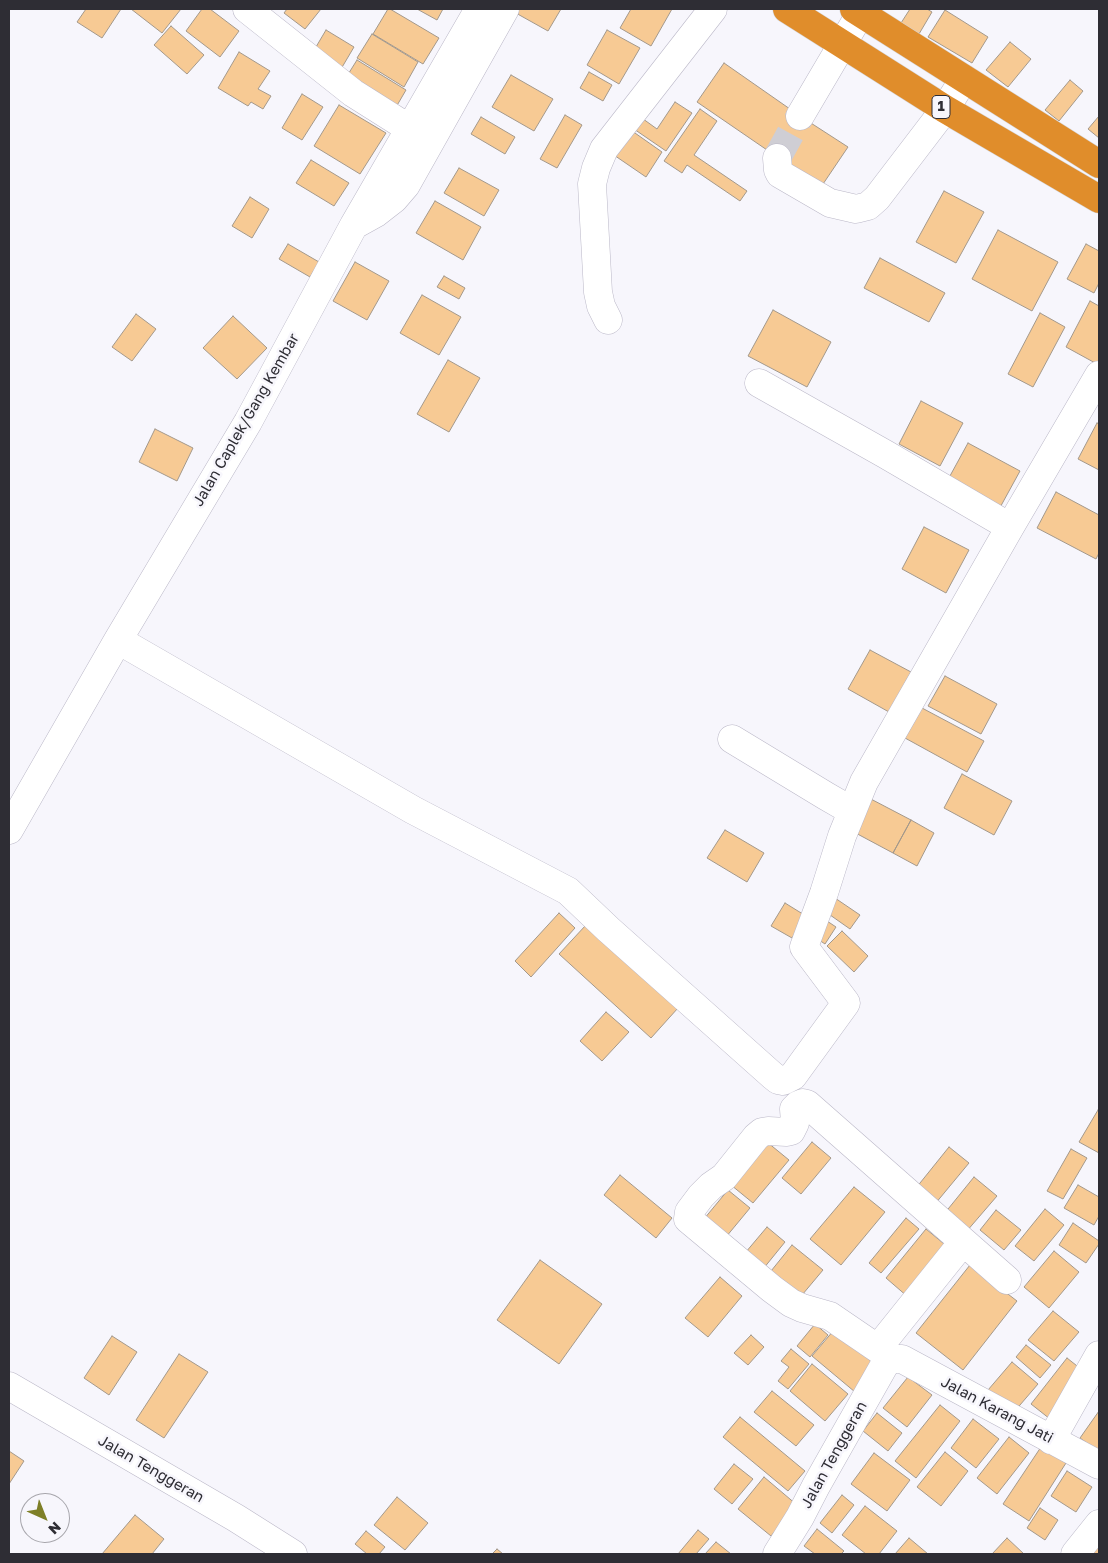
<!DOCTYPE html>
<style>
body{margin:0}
#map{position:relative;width:1108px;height:1563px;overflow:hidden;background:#f7f6fc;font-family:"Golos Text",sans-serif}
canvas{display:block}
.frame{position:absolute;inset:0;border:10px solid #2e2d34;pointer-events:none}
.north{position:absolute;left:20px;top:1493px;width:50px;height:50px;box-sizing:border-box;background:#f7f6fc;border:1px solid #a7a6ac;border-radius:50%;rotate:136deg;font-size:14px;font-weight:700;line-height:20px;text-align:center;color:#2e2d34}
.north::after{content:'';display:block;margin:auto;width:18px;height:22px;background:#7e7f27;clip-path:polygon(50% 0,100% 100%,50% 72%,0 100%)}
</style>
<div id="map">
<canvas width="1108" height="1563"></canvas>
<div class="frame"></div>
<div class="north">N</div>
</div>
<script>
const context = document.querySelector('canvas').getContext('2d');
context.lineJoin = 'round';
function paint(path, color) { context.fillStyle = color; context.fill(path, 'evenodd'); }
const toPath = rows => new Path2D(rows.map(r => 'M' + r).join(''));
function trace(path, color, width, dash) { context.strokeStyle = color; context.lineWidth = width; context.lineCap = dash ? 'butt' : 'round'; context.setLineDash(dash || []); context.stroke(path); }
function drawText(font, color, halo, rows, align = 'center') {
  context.font = font + ' "Golos Text",sans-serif'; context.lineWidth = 5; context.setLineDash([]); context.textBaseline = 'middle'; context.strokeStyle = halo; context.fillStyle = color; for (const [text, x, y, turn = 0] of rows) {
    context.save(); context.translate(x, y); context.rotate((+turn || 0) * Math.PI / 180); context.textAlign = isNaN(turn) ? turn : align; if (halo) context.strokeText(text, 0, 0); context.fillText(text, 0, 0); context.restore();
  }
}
const building = toPath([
 [86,9,121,9,102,38,77,22,86,9],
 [131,9,181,9,162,33,131,9],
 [202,9,210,9,239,31,220,57,186,31,202,9],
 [287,9,321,9,305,29,284,13,287,9],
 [388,9,390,9,439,38,423,64,373,34,388,9],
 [417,9,443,9,437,20,417,9],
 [516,9,561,9,548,31,514,12,516,9],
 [631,9,672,9,651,46,620,28,631,9],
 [910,9,927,9,932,12,919,34,901,23,910,9],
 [945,10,988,37,972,63,928,37,945,10],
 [171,26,204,55,187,74,154,45,171,26],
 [326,30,354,47,341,69,313,52,326,30],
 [607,30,640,48,619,84,587,65,607,30],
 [372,34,418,62,404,87,357,58,372,34],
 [1010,42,1031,59,1008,87,986,70,1010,42],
 [239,52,270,71,258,89,271,96,263,109,251,102,248,106,218,88,239,52],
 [357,60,406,90,392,114,342,84,357,60],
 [724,63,800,116,848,147,821,187,697,102,724,63],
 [589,72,612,85,603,101,580,88,589,72],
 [511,75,553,99,534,131,492,107,511,75],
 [1070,80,1083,91,1059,121,1045,110,1070,80],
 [302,94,323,107,302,140,282,128,302,94],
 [675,102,692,113,666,151,631,127,639,116,657,129,675,102],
 [339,105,386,133,360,174,314,146,339,105],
 [700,109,717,121,694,155,747,191,740,201,687,165,682,173,664,161,700,109],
 [565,115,582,125,557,168,540,159,565,115],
 [1099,116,1099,138,1088,129,1099,116],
 [481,117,515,137,505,154,471,134,481,117],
 [625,126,662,152,646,177,608,151,625,126],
 [311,160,349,183,334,206,296,183,311,160],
 [459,168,499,190,484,216,444,193,459,168],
 [944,191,984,212,956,263,916,242,944,191],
 [250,197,269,209,252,238,232,226,250,197],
 [435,201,481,227,463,260,416,233,435,201],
 [998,230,1058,262,1032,311,972,279,998,230],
 [288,244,319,262,310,277,279,259,288,244],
 [1086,244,1099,251,1099,283,1094,293,1067,279,1086,244],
 [880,258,945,293,929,322,864,288,880,258],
 [355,262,389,281,367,320,333,301,355,262],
 [444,276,465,288,459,299,437,287,444,276],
 [422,295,461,317,439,355,400,333,422,295],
 [1090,301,1099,306,1099,360,1097,364,1066,347,1090,301],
 [773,310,831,342,807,387,748,356,773,310],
 [1040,313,1065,327,1033,387,1008,374,1040,313],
 [136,314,156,329,132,361,112,347,136,314],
 [233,316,267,348,237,379,203,348,233,316],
 [448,360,480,378,449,432,417,414,448,360],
 [921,401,963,423,940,466,899,444,921,401],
 [1097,423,1099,424,1099,470,1078,459,1097,423],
 [155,429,193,448,177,481,139,462,155,429],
 [968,443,1020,471,997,513,945,485,968,443],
 [1056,492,1099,515,1099,553,1096,559,1037,528,1056,492],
 [924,527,969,550,946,593,902,569,924,527],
 [870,650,911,672,889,712,848,689,870,650],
 [945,676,997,704,981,734,928,706,945,676],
 [922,708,984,741,967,772,905,738,922,708],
 [962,774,1012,801,994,835,944,808,962,774],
 [867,797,911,820,893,853,850,830,867,797],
 [911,820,934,833,917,866,893,853,911,820],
 [725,830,764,853,747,882,707,858,725,830],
 [832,896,860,915,850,929,823,910,832,896],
 [785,903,806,916,792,938,771,926,785,903],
 [559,913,575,928,531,977,515,961,559,913],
 [824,919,836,927,825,944,813,936,824,919],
 [586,925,678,1008,651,1038,559,954,586,925],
 [842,931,868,956,854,972,827,946,842,931],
 [606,1012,629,1032,602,1061,580,1041,606,1012],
 [1098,1110,1099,1111,1099,1153,1079,1142,1098,1110],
 [767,1142,789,1160,753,1203,731,1185,767,1142],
 [812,1142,831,1158,801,1194,782,1178,812,1142],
 [949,1147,969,1163,935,1204,916,1188,949,1147],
 [1071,1149,1087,1158,1063,1199,1047,1191,1071,1149],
 [620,1175,672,1218,656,1238,604,1195,620,1175],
 [974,1177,997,1196,966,1232,944,1214,974,1177],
 [1078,1185,1099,1197,1099,1216,1094,1225,1064,1208,1078,1185],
 [854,1187,885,1212,841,1265,810,1239,854,1187],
 [728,1190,750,1208,721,1243,699,1225,728,1190],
 [1045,1209,1064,1225,1034,1261,1015,1246,1045,1209],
 [996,1210,1021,1230,1004,1250,980,1230,996,1210],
 [906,1218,919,1229,881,1273,869,1263,906,1218],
 [1073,1223,1099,1241,1099,1244,1086,1263,1059,1245,1073,1223],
 [767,1227,785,1242,759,1274,740,1259,767,1227],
 [926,1229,949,1248,908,1297,886,1278,926,1229],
 [792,1245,823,1270,797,1301,767,1276,792,1245],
 [1054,1251,1079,1272,1049,1308,1024,1287,1054,1251],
 [540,1260,602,1304,559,1364,497,1320,540,1260],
 [970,1265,1017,1301,963,1370,916,1333,970,1265],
 [720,1277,742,1296,708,1337,685,1318,720,1277],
 [1053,1311,1079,1332,1054,1361,1028,1340,1053,1311],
 [815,1324,828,1335,810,1357,797,1346,815,1324],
 [834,1330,877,1366,855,1392,812,1356,834,1330],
 [751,1335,764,1347,748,1365,734,1353,751,1335],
 [112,1336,137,1352,109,1395,84,1378,112,1336],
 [1026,1345,1051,1365,1040,1378,1016,1357,1026,1345],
 [791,1349,809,1364,788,1389,778,1381,789,1367,781,1361,791,1349],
 [179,1354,208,1372,164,1438,136,1420,179,1354],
 [1067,1358,1086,1373,1050,1419,1031,1404,1067,1358],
 [1012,1362,1038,1384,1014,1412,988,1390,1012,1362],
 [812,1364,848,1394,825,1421,790,1391,812,1364],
 [908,1377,932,1395,907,1427,883,1408,908,1377],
 [772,1391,814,1425,796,1446,754,1412,772,1391],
 [940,1405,960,1421,916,1478,895,1461,940,1405],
 [1099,1411,1099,1452,1080,1438,1099,1411],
 [877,1413,902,1433,888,1451,863,1431,877,1413],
 [740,1417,805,1471,788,1491,723,1437,740,1417],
 [973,1419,999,1439,976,1468,951,1448,973,1419],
 [1009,1437,1029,1453,997,1494,977,1478,1009,1437],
 [1041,1447,1066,1463,1029,1521,1003,1504,1041,1447],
 [9,1451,24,1461,9,1484,9,1451],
 [945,1452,968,1471,941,1506,917,1487,945,1452],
 [874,1453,910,1480,887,1511,851,1484,874,1453],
 [734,1464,753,1479,732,1504,714,1489,734,1464],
 [1067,1471,1092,1487,1076,1512,1051,1496,1067,1471],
 [764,1477,797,1505,771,1536,738,1509,764,1477],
 [842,1495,854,1505,832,1533,820,1523,842,1495],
 [397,1497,428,1523,405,1550,374,1525,397,1497],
 [865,1506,897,1531,879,1554,866,1554,842,1535,865,1506],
 [1040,1508,1058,1520,1045,1540,1027,1528,1040,1508],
 [135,1515,164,1539,152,1554,102,1554,135,1515],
 [817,1529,844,1551,841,1554,815,1554,804,1546,817,1529],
 [698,1530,709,1539,696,1554,678,1554,698,1530],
 [366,1531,385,1547,379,1554,367,1554,355,1544,366,1531],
 [909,1538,928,1554,895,1554,909,1538],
 [1007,1538,1024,1554,992,1554,1007,1538],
 [716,1542,731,1554,705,1554,716,1542],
 [1099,1544,1099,1554,1092,1554,1099,1544],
 [497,1549,503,1554,492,1554,497,1549]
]);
paint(building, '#f7ca94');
trace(building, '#a3988b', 1);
trace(toPath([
 [777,158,800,116]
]), '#cfced4', 28, [28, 14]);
const minor = toPath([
 [247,9,353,93,410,129],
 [800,116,863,9],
 [777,158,778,170,780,174,830,203,856,209,868,206,877,198,945,109,964,79],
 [358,223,376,213,394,199,406,185,505,9],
 [608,320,601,306,598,292,592,184,596,168,604,149,713,9],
 [759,383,885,454,1010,527],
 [118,640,413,810,568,891,608,929,773,1076,778,1080,783,1081,793,1076,846,1003,804,947,824,893,842,836,864,782,1010,527,1099,375],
 [732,739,826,796,852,811],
 [9,830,118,640,248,422,354,225,479,9],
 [878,1348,963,1242],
 [893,1359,830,1316,802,1308,791,1303,772,1289,688,1219,689,1212,701,1196,711,1186,724,1177,756,1137,762,1132,768,1131,787,1132,791,1131,795,1123,794,1109,798,1105,803,1103,807,1104,1007,1280],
 [893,1359,902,1359,1099,1465],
 [9,1386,236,1518,293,1554],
 [1051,1440,1099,1355],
 [777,1554,800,1517,816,1486,885,1364,893,1359],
 [1075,1554,1099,1524]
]);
const highway = toPath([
 [787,9,945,109,1099,199],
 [854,9,1099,164]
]);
trace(minor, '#bab7c7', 29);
trace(highway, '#d5d5d6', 29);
trace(minor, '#fff', 28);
trace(highway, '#e08d2b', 28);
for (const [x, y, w] of [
 [941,107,18]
]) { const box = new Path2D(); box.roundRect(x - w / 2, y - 11.5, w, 23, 4); context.fillStyle = '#f7f6fc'; context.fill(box); trace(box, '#2e2d34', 1); }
drawText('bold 14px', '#2e2d34', null, [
 ["1",941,107]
]);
drawText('15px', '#2e2d34', '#f7f6fc', [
 ["Jalan Caplek/Gang Kembar",246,420,-60],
 ["Jalan Karang Jati",997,1410,28],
 ["Jalan Tenggeran",834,1455,-61],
 ["Jalan Tenggeran",151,1469,30]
]);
</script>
